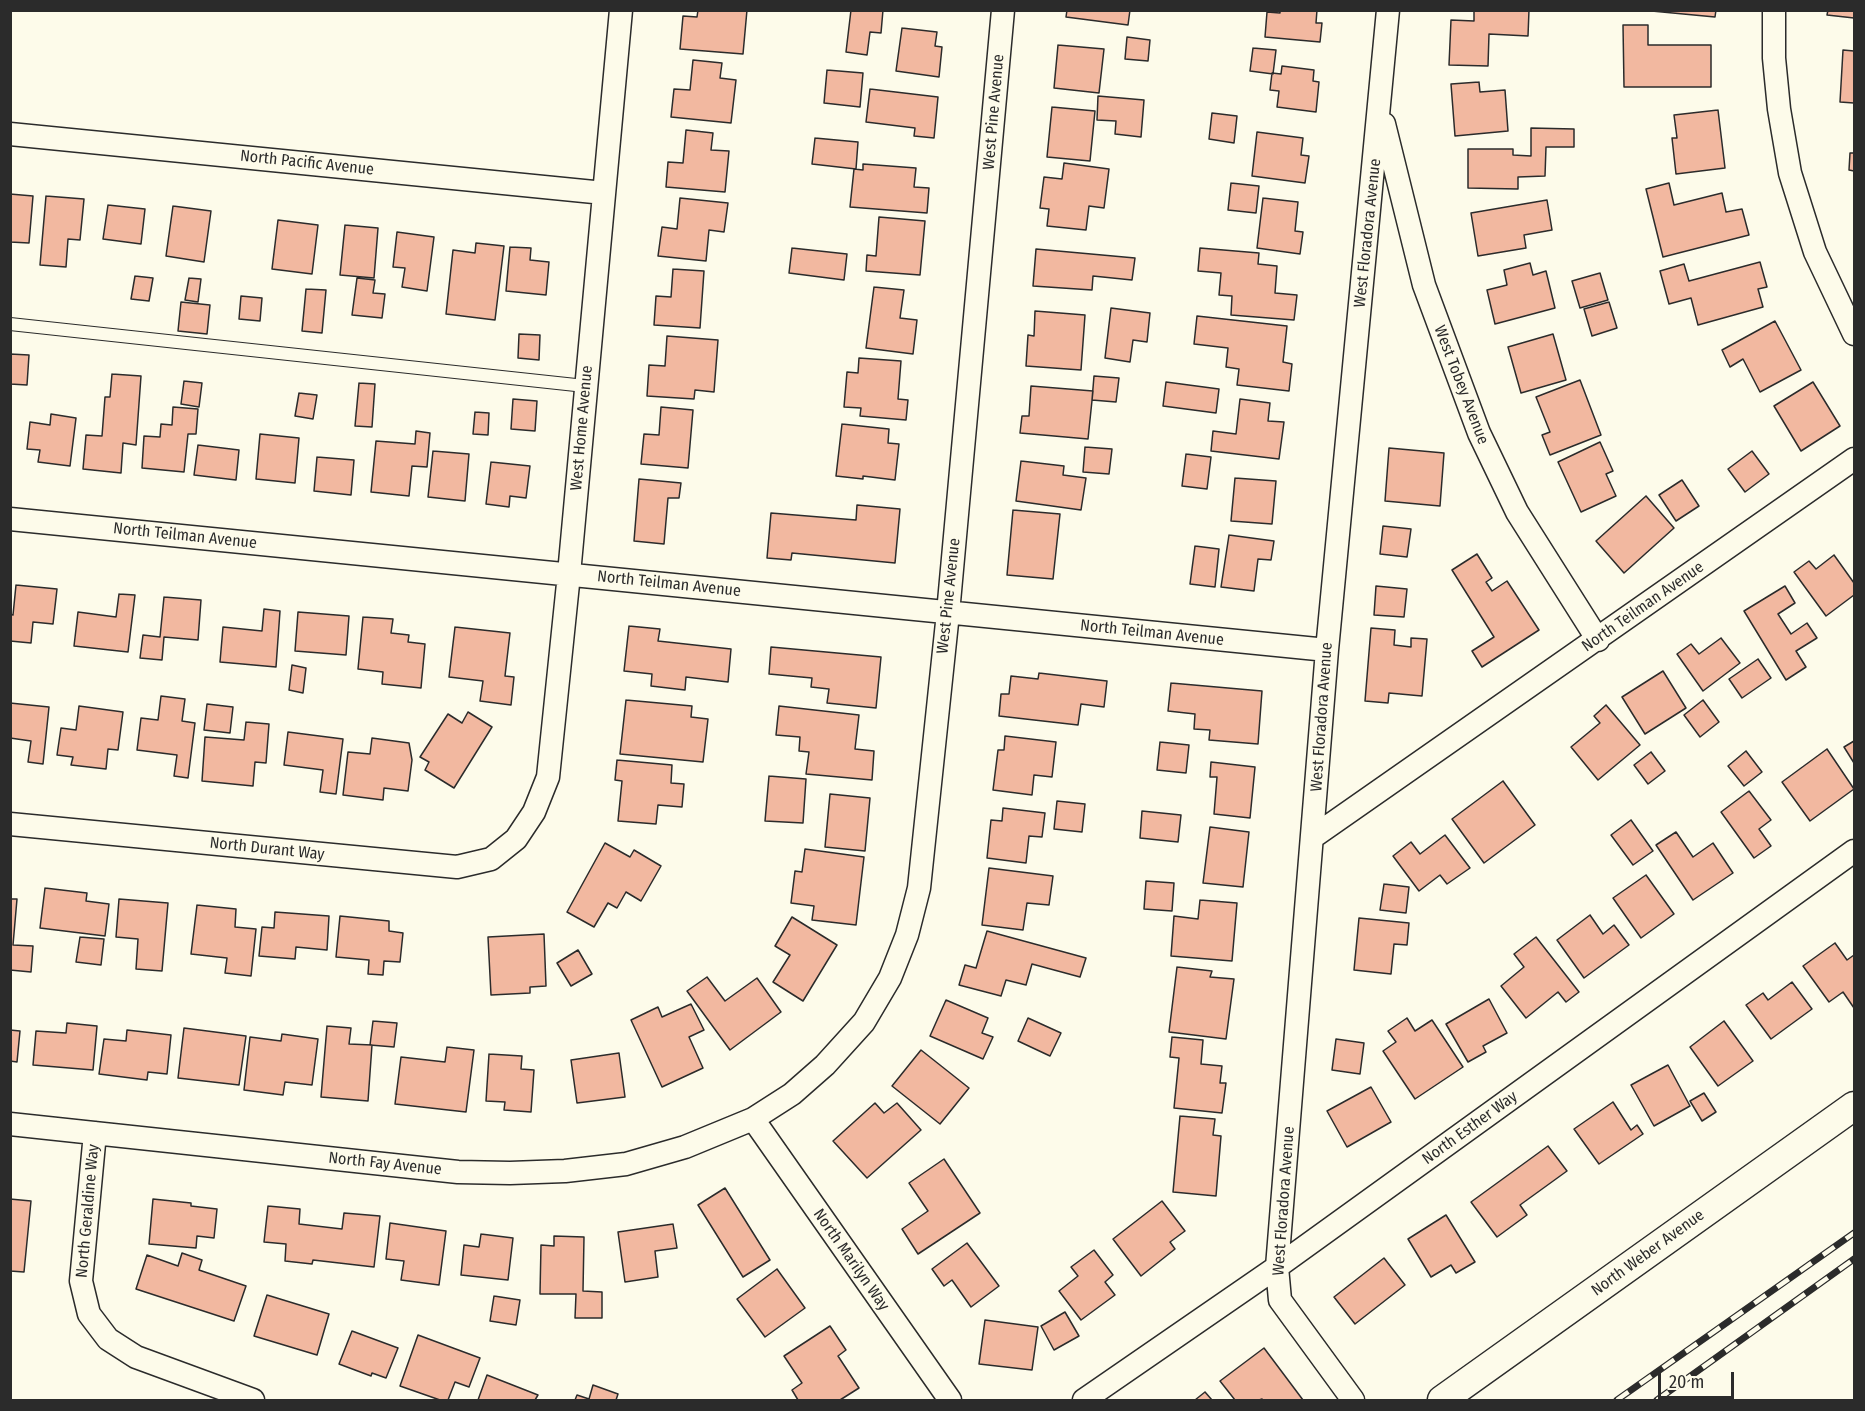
<!DOCTYPE html>
<style>
body{margin:0}
#map{position:relative;width:1865px;height:1411px;overflow:hidden;background:#fdfbea;font-family:"Fira Sans Condensed",sans-serif}
canvas{display:block}
.frame{position:absolute;inset:0;border:12px solid #2b2b2b;pointer-events:none}
.scale{position:absolute;left:1658px;top:1372px;width:76px;height:27px;box-sizing:border-box;border:3px solid #2b2b2b;border-top:0;padding-left:8px;font-size:18px;line-height:21px;white-space:nowrap;color:#2b2b2b;-webkit-text-stroke:4px #fdfbea;paint-order:stroke}
</style>
<div id="map">
<canvas width="1865" height="1411"></canvas>
<div class="frame"></div>
<div class="scale">20 m</div>
</div>
<script>
const context = document.querySelector('canvas').getContext('2d');
context.lineJoin = 'round';
function paint(path, color) { context.fillStyle = color; context.fill(path, 'evenodd'); }
const toPath = rows => new Path2D(rows.map(r => 'M' + r).join(''));
function trace(path, color, width, dash) { context.strokeStyle = color; context.lineWidth = width; context.lineCap = dash ? 'butt' : 'round'; context.setLineDash(dash || []); context.stroke(path); }
function drawText(font, color, halo, rows, align = 'center') {
  context.font = font + ' "Fira Sans Condensed",sans-serif'; context.lineWidth = 4.5; context.setLineDash([]); context.textBaseline = 'middle'; context.strokeStyle = halo; context.fillStyle = color; for (const [text, x, y, turn = 0] of rows) {
    context.save(); context.translate(x, y); context.rotate((+turn || 0) * Math.PI / 180); context.textAlign = isNaN(turn) ? turn : align; if (halo) context.strokeText(text, 0, 0); context.fillText(text, 0, 0); context.restore();
  }
}
const building = toPath([
 [698,10,747,10,743,54,680,49,683,16,697,17,698,10],
 [851,10,883,10,881,33,870,32,867,55,846,52,851,10],
 [1067,10,1130,10,1128,25,1066,17,1067,10],
 [1280,10,1317,10,1316,23,1322,23,1320,42,1265,37,1267,12,1280,13,1280,10],
 [1474,10,1529,10,1528,36,1489,34,1488,66,1449,65,1451,20,1474,21,1474,10],
 [1641,10,1716,10,1715,17,1641,10],
 [1828,10,1854,10,1854,18,1827,15,1828,10],
 [1623,25,1648,25,1648,45,1711,45,1711,87,1624,87,1623,25],
 [902,28,937,32,935,46,942,47,939,77,896,71,902,28],
 [1127,37,1150,40,1148,61,1125,59,1127,37],
 [1058,45,1104,49,1099,93,1054,88,1058,45],
 [1253,48,1276,50,1273,74,1250,71,1253,48],
 [1843,50,1854,51,1854,103,1840,102,1843,50],
 [693,60,722,63,720,78,736,80,731,123,671,117,674,89,690,90,693,60],
 [1282,66,1314,70,1313,81,1319,82,1316,112,1277,107,1279,91,1270,90,1272,73,1281,74,1282,66],
 [827,70,863,73,860,107,824,103,827,70],
 [1479,82,1480,92,1505,90,1508,131,1455,136,1451,84,1479,82],
 [870,89,938,97,934,138,914,136,915,128,866,122,870,89],
 [1098,96,1144,100,1141,137,1115,134,1116,121,1097,120,1098,96],
 [1052,107,1095,111,1090,161,1047,157,1052,107],
 [1718,110,1725,168,1676,174,1672,138,1677,138,1674,115,1718,110],
 [1212,113,1237,116,1234,143,1209,139,1212,113],
 [1531,128,1574,129,1574,147,1546,147,1545,176,1518,177,1518,189,1468,188,1468,149,1513,149,1513,155,1531,156,1531,128],
 [686,130,713,133,711,150,729,151,725,192,666,187,668,162,683,163,686,130],
 [1257,132,1303,138,1301,155,1309,156,1305,183,1252,176,1257,132],
 [815,138,858,142,856,169,812,164,815,138],
 [1850,153,1854,153,1854,171,1849,170,1850,153],
 [1064,163,1109,169,1104,208,1089,206,1086,230,1047,226,1049,209,1040,208,1044,177,1062,179,1064,163],
 [863,164,916,168,914,187,929,188,927,213,850,207,854,169,863,170,863,164],
 [1231,183,1259,186,1256,213,1228,210,1231,183],
 [1669,183,1674,205,1722,193,1726,212,1742,209,1749,235,1663,257,1646,189,1669,183],
 [10,194,33,196,29,243,10,242,10,194],
 [46,196,84,199,80,240,68,239,66,267,40,265,46,196],
 [680,198,728,203,724,232,709,230,706,261,658,256,662,227,677,229,680,198],
 [1263,198,1298,202,1295,231,1303,232,1300,254,1257,248,1263,198],
 [1547,200,1552,230,1524,235,1526,248,1478,256,1471,213,1547,200],
 [108,205,145,209,141,244,103,239,108,205],
 [173,206,211,211,204,262,166,256,173,206],
 [879,217,925,221,920,275,866,271,867,255,876,256,879,217],
 [278,220,318,225,312,274,272,269,278,220],
 [345,225,378,228,374,278,340,275,345,225],
 [397,232,434,237,427,291,402,287,405,268,393,267,397,232],
 [476,243,504,246,495,320,446,314,453,250,475,253,476,243],
 [510,247,531,248,530,260,549,262,546,295,506,291,510,247],
 [792,248,847,254,844,280,789,273,792,248],
 [1200,248,1259,253,1258,264,1277,266,1275,293,1297,295,1294,320,1231,315,1232,296,1219,295,1221,273,1198,271,1200,248],
 [1036,249,1135,258,1132,280,1093,276,1092,290,1033,286,1036,249],
 [1760,262,1767,287,1758,289,1763,307,1698,325,1691,298,1669,304,1660,271,1684,264,1689,281,1760,262],
 [1530,263,1533,275,1546,271,1555,308,1495,324,1487,290,1507,285,1504,270,1530,263],
 [673,269,704,271,700,328,654,325,656,296,671,297,673,269],
 [1600,273,1608,300,1580,308,1572,281,1600,273],
 [135,276,153,278,149,301,131,299,135,276],
 [189,278,201,279,198,302,185,300,189,278],
 [357,278,375,280,373,293,385,294,382,318,352,315,357,278],
 [874,287,904,290,900,318,917,320,913,354,866,348,874,287],
 [306,289,326,290,322,333,302,331,306,289],
 [241,296,262,298,260,321,239,319,241,296],
 [181,302,210,305,207,334,178,331,181,302],
 [1609,302,1617,328,1592,336,1584,309,1609,302],
 [1111,308,1150,313,1147,342,1133,340,1130,362,1105,358,1111,308],
 [1035,311,1085,315,1081,370,1026,366,1028,335,1034,336,1035,311],
 [1197,316,1287,326,1283,362,1292,364,1289,391,1237,385,1239,369,1226,367,1228,348,1194,344,1197,316],
 [1775,321,1801,370,1760,392,1743,359,1730,367,1722,350,1775,321],
 [519,334,540,335,539,360,518,358,519,334],
 [1553,334,1566,380,1521,393,1508,347,1553,334],
 [667,336,718,340,714,392,695,390,694,399,647,396,649,365,665,366,667,336],
 [10,354,29,355,27,385,10,384,10,354],
 [859,358,901,361,898,399,908,400,906,420,860,416,861,408,844,407,847,372,858,373,859,358],
 [112,374,141,376,136,445,123,443,121,473,83,469,86,435,102,436,105,397,110,397,112,374],
 [1094,376,1119,378,1116,402,1092,400,1094,376],
 [1580,380,1601,435,1550,455,1542,435,1550,432,1536,397,1580,380],
 [184,381,202,383,199,407,181,404,184,381],
 [1166,382,1219,389,1216,413,1163,406,1166,382],
 [1813,382,1840,426,1801,451,1774,406,1813,382],
 [359,383,375,384,372,427,355,426,359,383],
 [1031,386,1093,391,1088,439,1020,433,1022,416,1029,416,1031,386],
 [299,393,317,395,313,419,295,416,299,393],
 [513,399,537,401,535,431,511,429,513,399],
 [1240,399,1270,403,1268,421,1284,422,1279,459,1211,451,1213,431,1236,434,1240,399],
 [173,407,198,409,196,434,188,434,184,472,142,468,144,436,160,437,161,424,172,425,173,407],
 [661,407,693,410,688,468,641,464,644,434,659,435,661,407],
 [475,412,489,413,488,435,473,434,475,412],
 [51,414,76,418,70,466,38,462,40,450,27,449,30,422,50,425,51,414],
 [842,424,889,429,888,443,899,444,895,480,863,476,863,479,836,476,842,424],
 [416,431,430,433,427,467,412,466,409,496,371,492,376,441,415,444,416,431],
 [260,434,299,438,295,483,256,479,260,434],
 [1600,442,1613,471,1606,474,1616,496,1581,512,1558,462,1600,442],
 [198,445,239,450,236,480,194,475,198,445],
 [1085,447,1112,449,1109,474,1083,472,1085,447],
 [1389,448,1444,453,1440,506,1385,501,1389,448],
 [433,451,469,454,465,501,428,497,433,451],
 [1752,451,1769,474,1745,492,1728,469,1752,451],
 [1186,454,1211,457,1207,489,1182,486,1186,454],
 [317,457,354,460,351,495,314,491,317,457],
 [1021,461,1064,466,1063,475,1086,478,1081,510,1016,501,1021,461],
 [491,462,530,466,526,498,510,496,509,507,486,504,491,462],
 [1235,478,1276,481,1272,524,1231,521,1235,478],
 [639,479,681,483,679,498,668,498,664,544,634,541,639,479],
 [1682,480,1699,506,1676,521,1659,495,1682,480],
 [1646,496,1674,528,1624,573,1596,541,1646,496],
 [857,505,900,509,895,563,792,553,791,560,767,558,771,513,856,520,857,505],
 [1013,510,1060,514,1053,579,1007,575,1013,510],
 [1383,526,1411,529,1407,557,1380,554,1383,526],
 [1229,535,1274,541,1271,560,1258,559,1254,591,1221,587,1229,535],
 [1195,546,1219,549,1215,587,1190,584,1195,546],
 [1477,554,1492,578,1486,582,1492,591,1507,581,1539,630,1482,667,1472,651,1494,637,1452,570,1477,554],
 [1834,555,1854,583,1854,595,1826,616,1794,572,1809,561,1816,569,1834,555],
 [16,585,57,589,53,624,33,622,31,643,10,641,10,614,13,615,16,585],
 [1376,586,1407,589,1404,617,1374,615,1376,586],
 [1785,586,1795,603,1778,614,1791,634,1807,623,1817,638,1796,651,1806,667,1786,680,1744,611,1785,586],
 [119,594,135,595,128,652,74,646,78,612,116,617,119,594],
 [164,597,201,600,198,640,164,637,162,660,140,658,143,635,160,637,164,597],
 [264,609,280,611,276,667,220,662,223,627,262,631,264,609],
 [298,612,349,616,346,655,295,651,298,612],
 [363,617,393,619,391,633,409,635,408,642,425,644,421,688,382,684,383,672,358,669,363,617],
 [629,626,660,629,658,641,731,649,728,682,686,677,685,690,651,686,652,674,624,671,629,626],
 [455,627,510,633,505,676,514,677,511,705,480,701,483,681,449,677,455,627],
 [1371,628,1395,630,1394,645,1411,647,1411,638,1427,639,1422,696,1389,693,1388,703,1365,701,1371,628],
 [1721,638,1740,663,1703,691,1677,654,1691,644,1699,654,1721,638],
 [771,647,881,657,876,708,827,703,829,689,811,687,812,678,769,674,771,647],
 [1758,659,1771,678,1742,698,1729,679,1758,659],
 [292,665,306,668,303,693,289,690,292,665],
 [1663,671,1686,708,1645,734,1622,697,1663,671],
 [1039,673,1107,681,1104,707,1081,704,1078,725,999,716,1001,694,1009,694,1011,676,1038,679,1039,673],
 [1171,683,1262,691,1258,744,1209,740,1210,730,1194,729,1195,714,1168,711,1171,683],
 [161,696,185,699,182,721,195,723,188,778,174,776,177,755,137,750,141,718,158,720,161,696],
 [626,700,692,706,691,717,708,719,703,762,620,754,626,700],
 [1703,700,1719,722,1700,737,1684,715,1703,700],
 [10,703,49,707,43,764,28,762,31,741,10,738,10,703],
 [207,704,233,707,230,733,204,730,207,704],
 [1606,705,1640,745,1598,780,1571,747,1600,723,1594,716,1606,705],
 [79,706,123,712,118,750,108,749,106,769,71,765,73,757,57,755,61,728,76,730,79,706],
 [779,706,859,715,855,749,874,751,872,780,806,774,809,752,799,751,800,737,776,735,779,706],
 [468,712,492,727,454,788,425,770,429,762,420,757,448,714,462,723,468,712],
 [246,722,269,724,266,763,255,762,253,786,202,781,205,737,244,740,246,722],
 [288,732,343,739,336,794,320,792,323,770,284,765,288,732],
 [1005,736,1056,742,1052,777,1034,775,1032,795,993,790,998,750,1004,750,1005,736],
 [372,738,409,743,412,760,408,791,384,788,383,800,343,795,348,752,370,754,372,738],
 [1854,741,1854,763,1844,747,1854,741],
 [1160,742,1189,745,1186,773,1157,770,1160,742],
 [1827,749,1854,789,1810,821,1782,782,1827,749],
 [1746,751,1762,772,1744,786,1728,766,1746,751],
 [1651,752,1665,771,1648,784,1634,765,1651,752],
 [617,760,672,765,671,783,684,784,682,807,658,805,656,824,618,821,622,781,615,780,617,760],
 [1211,762,1255,767,1250,818,1214,814,1217,777,1210,777,1211,762],
 [769,776,806,779,803,823,765,821,769,776],
 [1503,781,1535,825,1484,863,1452,819,1503,781],
 [1749,791,1771,820,1759,829,1771,846,1754,858,1721,812,1749,791],
 [830,794,870,798,865,851,825,847,830,794],
 [1057,801,1085,804,1082,832,1054,829,1057,801],
 [1003,808,1045,813,1042,837,1029,836,1026,863,987,858,991,820,1002,821,1003,808],
 [1142,811,1181,815,1178,842,1140,838,1142,811],
 [1631,820,1653,851,1633,865,1611,835,1631,820],
 [1210,827,1249,832,1243,887,1203,883,1210,827],
 [1676,832,1693,857,1713,843,1733,873,1693,900,1656,845,1676,832],
 [1445,835,1470,868,1447,884,1440,875,1419,891,1393,856,1411,842,1420,854,1445,835],
 [605,843,630,857,634,850,661,866,641,901,626,892,617,908,608,903,594,927,567,912,605,843],
 [805,849,864,857,856,925,812,920,814,906,791,903,795,871,802,872,805,849],
 [989,868,1053,876,1049,905,1027,903,1023,930,982,925,989,868],
 [1646,875,1674,914,1641,938,1613,898,1646,875],
 [1146,881,1174,883,1172,911,1144,909,1146,881],
 [1384,884,1409,887,1406,913,1380,910,1384,884],
 [45,888,87,893,86,901,109,904,105,936,40,928,45,888],
 [10,899,17,899,13,945,33,946,31,972,10,970,10,899],
 [119,899,168,903,162,971,136,969,138,939,116,937,119,899],
 [1200,900,1237,903,1232,961,1171,956,1174,916,1198,919,1200,900],
 [197,905,236,909,235,927,256,929,251,976,225,973,227,958,191,954,197,905],
 [275,912,329,916,327,950,296,947,295,959,259,956,262,927,274,928,275,912],
 [1590,915,1603,934,1614,925,1629,945,1584,978,1557,940,1590,915],
 [340,916,389,921,389,931,403,933,400,962,384,961,383,975,368,974,369,960,336,957,340,916],
 [792,917,837,945,803,1001,773,982,790,955,775,946,792,917],
 [1359,918,1409,923,1407,945,1394,944,1391,974,1354,970,1359,918],
 [987,931,1086,958,1080,977,1032,964,1026,985,1006,980,1001,996,959,985,965,965,976,968,987,931],
 [544,934,546,986,530,987,530,993,491,995,488,937,544,934],
 [80,937,104,939,101,965,76,962,80,937],
 [1536,937,1579,992,1566,1002,1558,992,1526,1018,1501,986,1524,967,1514,954,1536,937],
 [1835,943,1847,960,1854,955,1854,1008,1843,992,1829,1002,1803,966,1835,943],
 [578,950,592,974,571,986,557,963,578,950],
 [1177,967,1212,971,1210,977,1234,979,1226,1039,1169,1032,1177,967],
 [707,977,725,1001,757,978,781,1012,730,1050,687,991,707,977],
 [1792,982,1812,1009,1771,1039,1746,1005,1763,993,1768,1000,1792,982],
 [1489,999,1507,1033,1483,1046,1486,1052,1468,1062,1446,1024,1489,999],
 [946,1000,988,1018,982,1033,993,1037,983,1059,930,1036,946,1000],
 [691,1004,704,1030,689,1037,703,1068,662,1087,631,1020,658,1007,662,1017,691,1004],
 [1028,1018,1061,1033,1050,1056,1018,1041,1028,1018],
 [1407,1018,1415,1031,1432,1020,1463,1067,1415,1099,1383,1051,1396,1042,1388,1031,1407,1018],
 [373,1021,397,1023,394,1047,370,1045,373,1021],
 [1724,1021,1753,1061,1718,1086,1690,1047,1724,1021],
 [67,1023,97,1026,93,1070,33,1065,36,1031,66,1033,67,1023],
 [327,1026,351,1028,349,1044,372,1045,368,1101,321,1097,327,1026],
 [184,1028,246,1036,239,1085,178,1078,184,1028],
 [10,1030,20,1031,17,1062,10,1061,10,1030],
 [127,1030,171,1035,167,1074,148,1072,147,1080,99,1074,104,1039,126,1041,127,1030],
 [282,1034,318,1039,312,1085,285,1082,283,1095,244,1090,250,1037,281,1041,282,1034],
 [1172,1037,1203,1040,1201,1064,1222,1066,1220,1083,1226,1083,1222,1113,1174,1108,1179,1058,1170,1057,1172,1037],
 [1336,1039,1364,1043,1360,1074,1332,1070,1336,1039],
 [447,1047,474,1050,466,1112,395,1104,401,1057,445,1062,447,1047],
 [921,1050,969,1088,940,1124,892,1086,921,1050],
 [619,1053,625,1097,577,1103,571,1060,619,1053],
 [489,1054,522,1056,521,1069,534,1070,531,1112,504,1110,505,1102,486,1101,489,1054],
 [1668,1065,1690,1106,1654,1126,1631,1085,1668,1065],
 [1371,1087,1391,1122,1347,1147,1327,1111,1371,1087],
 [1704,1093,1716,1112,1702,1121,1690,1101,1704,1093],
 [1613,1102,1631,1130,1637,1125,1643,1134,1599,1164,1574,1129,1613,1102],
 [875,1103,884,1113,897,1103,921,1130,867,1178,833,1141,875,1103],
 [1180,1116,1215,1119,1213,1135,1221,1136,1216,1196,1173,1192,1180,1116],
 [1548,1146,1567,1171,1520,1205,1527,1215,1497,1237,1471,1202,1548,1146],
 [944,1159,980,1213,918,1254,902,1229,928,1211,909,1183,944,1159],
 [725,1188,770,1260,743,1277,698,1205,725,1188],
 [10,1199,31,1201,24,1272,10,1271,10,1199],
 [153,1199,191,1203,191,1206,217,1209,214,1238,197,1236,196,1248,149,1244,153,1199],
 [1162,1201,1185,1231,1170,1242,1175,1249,1141,1276,1113,1239,1162,1201],
 [268,1206,300,1209,299,1224,342,1229,344,1213,380,1216,374,1267,313,1260,312,1264,285,1261,286,1244,264,1242,268,1206],
 [1446,1215,1475,1262,1456,1273,1451,1265,1431,1277,1408,1239,1446,1215],
 [390,1223,446,1231,439,1285,401,1280,404,1261,386,1259,390,1223],
 [673,1224,677,1248,655,1251,658,1277,625,1282,618,1232,673,1224],
 [481,1234,513,1238,508,1280,461,1275,464,1245,479,1247,481,1234],
 [554,1236,584,1237,583,1291,602,1292,602,1318,575,1318,576,1294,540,1294,541,1245,554,1246,554,1236],
 [967,1243,999,1286,971,1307,952,1280,944,1286,932,1269,967,1243],
 [1094,1250,1113,1275,1105,1282,1115,1295,1081,1320,1059,1291,1078,1276,1071,1267,1094,1250],
 [182,1253,202,1260,199,1270,246,1286,234,1321,136,1289,147,1255,178,1266,182,1253],
 [1384,1258,1405,1285,1355,1324,1334,1297,1384,1258],
 [777,1269,805,1308,765,1337,737,1299,777,1269],
 [267,1295,329,1314,317,1355,254,1336,267,1295],
 [494,1296,520,1300,516,1325,490,1321,494,1296],
 [1065,1312,1079,1336,1054,1350,1041,1326,1065,1312],
 [985,1320,1038,1327,1032,1370,979,1364,985,1320],
 [830,1326,846,1350,838,1356,859,1388,840,1400,798,1400,792,1390,802,1383,784,1356,830,1326],
 [352,1331,398,1348,386,1378,372,1373,371,1376,339,1364,352,1331],
 [418,1335,480,1358,469,1387,455,1382,448,1400,440,1400,400,1386,418,1335],
 [1264,1348,1303,1400,1263,1400,1262,1399,1259,1400,1235,1400,1220,1381,1264,1348],
 [487,1375,538,1395,535,1400,478,1400,487,1375],
 [593,1385,618,1394,616,1400,575,1400,577,1395,589,1399,593,1385],
 [1205,1392,1212,1400,1195,1400,1205,1392]
]);
paint(building, '#f2b8a0');
trace(building, '#2b2b2b', 1.5);
const service = toPath([
 [10,324,585,386]
]);
const minor = toPath([
 [1774,10,1774,58,1779,109,1790,173,1815,252,1854,334],
 [1384,124,1424,285,1479,433,1517,512,1598,640],
 [10,134,604,193],
 [10,519,1327,650],
 [10,824,457,867,491,859,516,839,534,812,548,777,569,574,621,10],
 [1313,837,1854,459],
 [753,1119,950,1400],
 [10,1124,458,1172,510,1173,565,1171,626,1164,685,1147,753,1119,792,1094,825,1065,864,1022,890,978,907,935,919,888,948,613,1003,10],
 [95,1133,81,1281,89,1314,108,1339,136,1357,253,1400],
 [1084,1400,1277,1267,1854,851],
 [1353,1400,1280,1300,1277,1267,1327,650,1388,10]
]);
const tertiary = toPath([
 [1442,1400,1854,1106]
]);
trace(service, '#2b2b2b', 14);
trace(minor, '#2b2b2b', 25);
trace(tertiary, '#2b2b2b', 31);
trace(service, '#fdfbea', 12);
trace(minor, '#fdfbea', 22);
trace(tertiary, '#fdfbea', 28);
const rail = toPath([
 [1617,1400,1854,1233],
 [1657,1400,1854,1259]
]);
trace(rail, '#2b2b2b', 7);
trace(rail, '#fdfbea', 4.5, [14]);
drawText('16px', '#2b2b2b', '#fdfbea', [
 ["West Pine Avenue",994,112,-85],
 ["North Pacific Avenue",307,163,6],
 ["West Floradora Avenue",1368,233,-84],
 ["West Tobey Avenue",1461,385,69],
 ["West Home Avenue",582,428,-85],
 ["North Teilman Avenue",185,536,6],
 ["North Teilman Avenue",669,584,6],
 ["West Pine Avenue",949,596,-84],
 ["North Teilman Avenue",1643,607,-35],
 ["North Teilman Avenue",1152,633,6],
 ["West Floradora Avenue",1322,717,-86],
 ["North Durant Way",267,849,6],
 ["North Esther Way",1470,1128,-36],
 ["North Fay Avenue",385,1164,6],
 ["West Floradora Avenue",1284,1201,-86],
 ["North Geraldine Way",88,1211,-85],
 ["North Weber Avenue",1648,1253,-36],
 ["North Marilyn Way",851,1260,55]
]);
</script>
